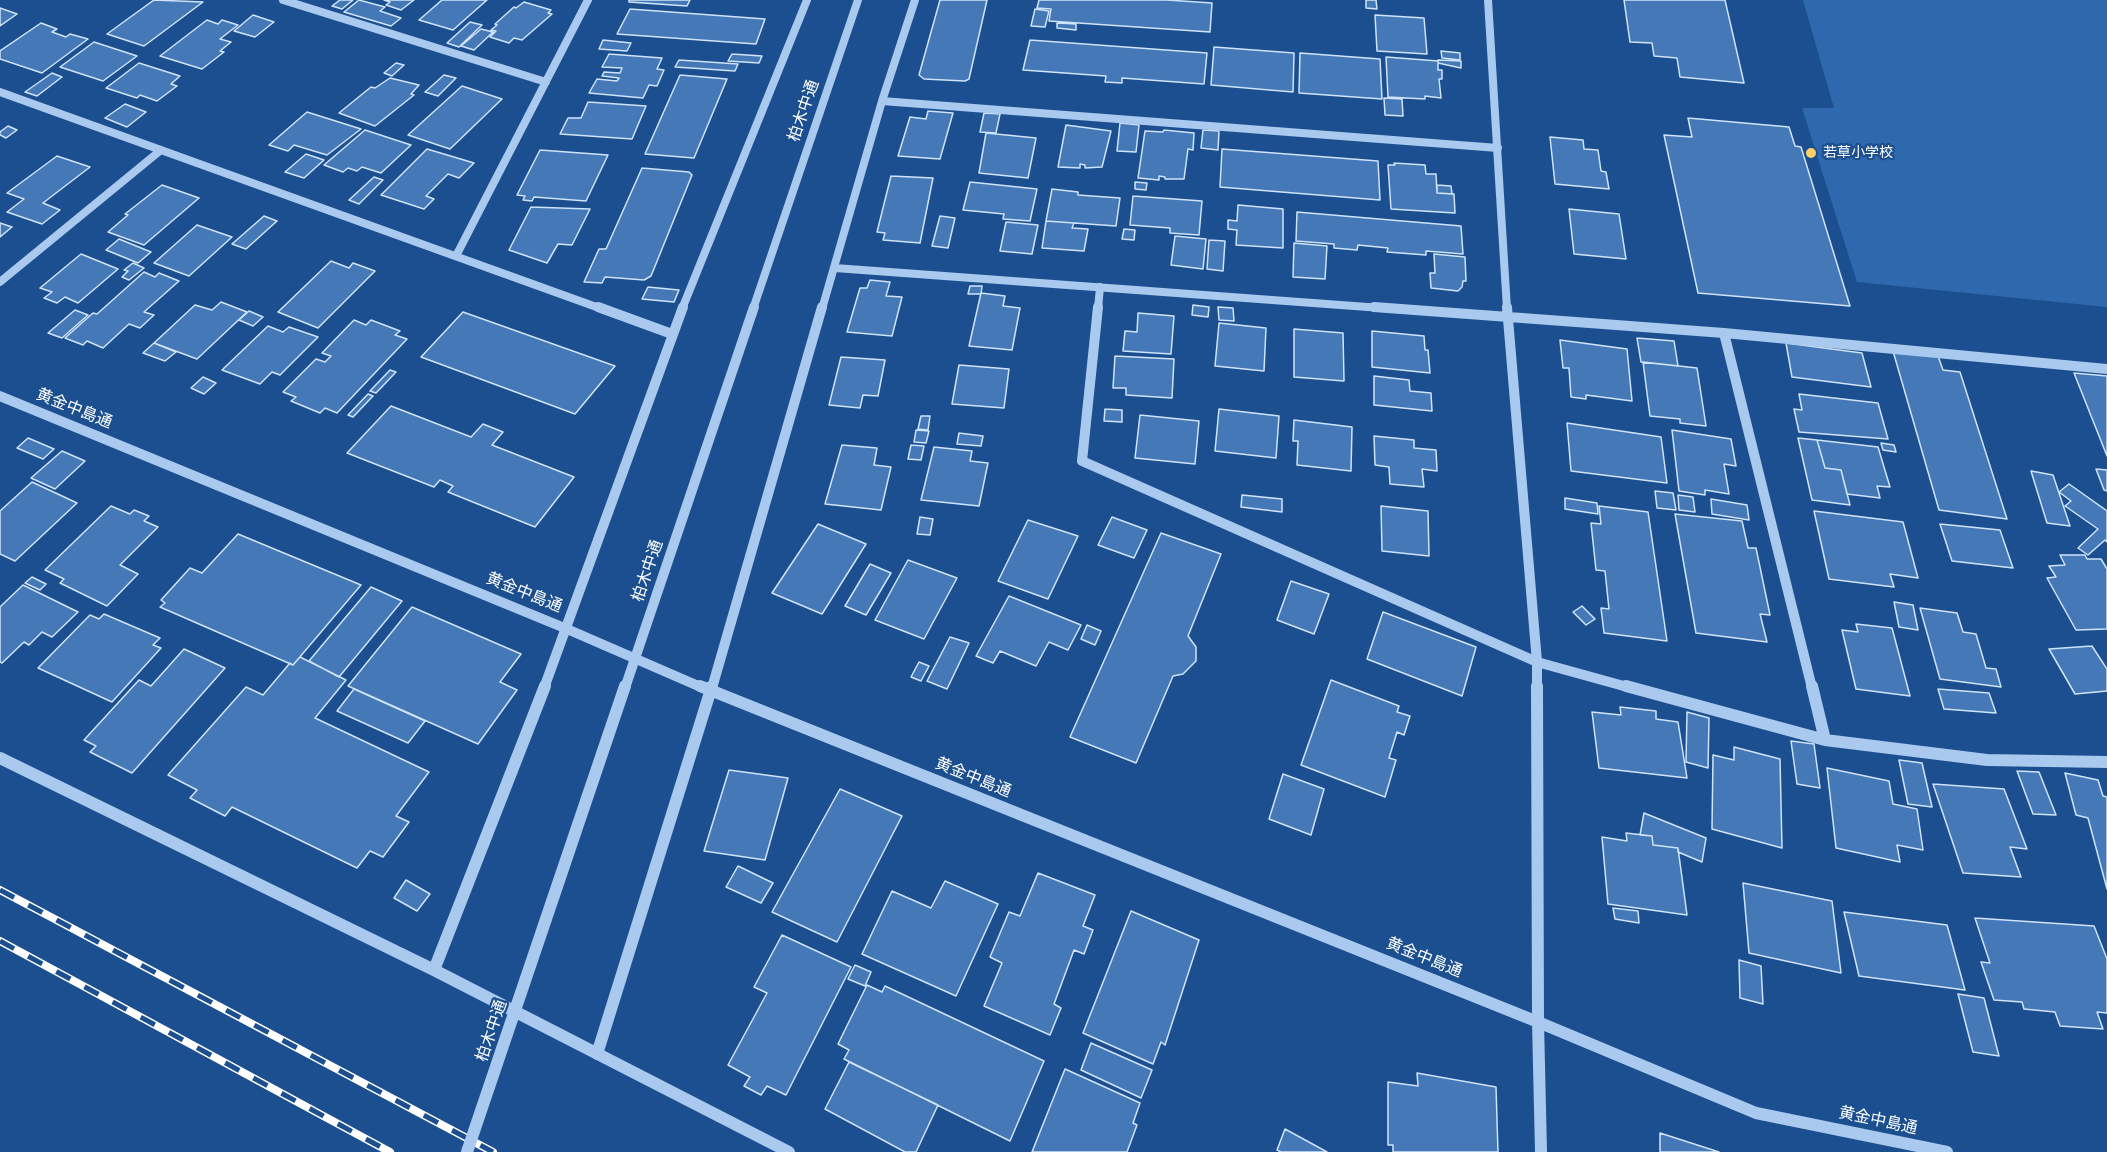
<!DOCTYPE html>
<meta charset="utf-8">
<style>
body{margin:0}
canvas{display:block;background:#1b4f8f}
</style>
<canvas width="2107" height="1152"></canvas>
<script>
const context = document.querySelector('canvas').getContext('2d');
context.lineJoin = 'round';
function paint(path, color) { context.fillStyle = color; context.fill(path, 'evenodd'); }
const toPath = rows => new Path2D(rows.map(r => 'M' + r).join(''));
function trace(path, color, width, dash) { context.strokeStyle = color; context.lineWidth = width; context.lineCap = dash ? 'butt' : 'round'; context.setLineDash(dash || []); context.stroke(path); }
function drawText(font, color, halo, rows, align = 'center') {
  context.font = font + ' "Space Grotesk","Noto Sans JP",sans-serif'; context.lineWidth = 4.5; context.setLineDash([]); context.textBaseline = 'middle'; context.strokeStyle = halo; context.fillStyle = color; for (const [text, x, y, turn = 0] of rows) {
    context.save(); context.translate(x, y); context.rotate((+turn || 0) * Math.PI / 180); context.textAlign = isNaN(turn) ? turn : align; if (halo) context.strokeText(text, 0, 0); context.fillText(text, 0, 0); context.restore();
  }
}
paint(toPath([
 [1803,0,2107,0,2107,307,1857,282,1802,108,1834,108]
]), '#2e69ad');
const building = toPath([
 [154,0,203,2,144,46,107,34,154,0],
 [340,0,353,0,342,9,332,6,340,0],
 [359,0,385,7,380,11,401,18,391,26,344,12,359,0],
 [384,0,414,0,401,10,386,5,390,2,384,0],
 [442,0,487,0,453,30,419,20,442,0],
 [629,0,690,0,687,6,629,2,629,0],
 [940,0,987,0,969,79,965,81,924,79,919,75,940,0],
 [1039,0,1167,0,1212,3,1210,32,1049,21,1051,9,1037,8,1039,0],
 [1366,0,1376,0,1377,9,1366,8,1366,0],
 [1624,0,1725,0,1744,83,1680,77,1677,58,1654,56,1652,43,1630,42,1624,0],
 [524,2,551,10,548,13,552,14,522,40,514,38,509,43,490,37,496,31,491,30,497,25,495,24,514,7,516,8,524,2],
 [0,8,17,14,0,26,0,8],
 [630,9,765,19,756,44,617,34,630,9],
 [1035,9,1049,11,1045,27,1031,26,1035,9],
 [253,15,274,22,255,37,234,31,253,15],
 [1375,15,1424,18,1427,54,1377,51,1375,15],
 [207,20,218,24,222,20,238,25,220,39,231,42,220,51,224,52,202,69,160,56,207,20],
 [470,22,482,25,459,47,447,43,470,22],
 [41,23,57,29,52,32,66,37,70,34,88,39,42,73,0,59,0,51,41,23],
 [1057,23,1076,24,1076,30,1057,28,1057,23],
 [481,29,493,32,474,50,461,46,481,29],
 [603,40,631,43,627,51,599,49,603,40],
 [1030,40,1207,53,1204,84,1122,78,1122,83,1105,82,1106,76,1023,70,1030,40],
 [94,42,137,56,103,81,60,67,94,42],
 [1214,47,1294,53,1293,92,1211,85,1214,47],
 [1441,51,1460,53,1460,60,1442,58,1441,51],
 [1300,53,1380,59,1382,99,1299,93,1300,53],
 [609,54,662,58,657,69,664,70,657,86,649,85,643,98,589,93,597,79,617,81,619,78,602,76,604,72,620,73,622,68,602,67,609,54],
 [732,54,762,56,759,63,728,61,732,54],
 [1386,57,1438,61,1438,70,1442,70,1442,79,1439,79,1441,98,1425,96,1425,99,1388,97,1386,57],
 [679,60,738,64,735,71,675,67,679,60],
 [1438,60,1461,61,1461,68,1438,63,1438,60],
 [139,63,180,76,171,84,177,86,157,101,140,95,137,98,106,88,139,63],
 [396,63,404,65,392,76,384,73,396,63],
 [52,73,62,77,37,96,25,92,52,73],
 [444,75,456,78,438,96,425,92,444,75],
 [680,75,727,79,694,158,645,154,680,75],
 [390,78,419,85,411,94,414,95,375,126,339,113,371,87,375,88,390,78],
 [462,86,502,99,450,149,408,135,462,86],
 [1384,98,1402,99,1403,116,1385,115,1384,98],
 [588,102,646,106,632,139,560,134,568,118,581,118,588,102],
 [125,104,146,112,127,127,105,118,125,104],
 [928,111,953,113,940,159,898,156,910,117,926,119,928,111],
 [307,112,361,129,327,155,294,145,288,151,269,145,307,112],
 [984,113,1000,114,996,133,980,132,984,113],
 [1688,118,1789,127,1795,146,1801,147,1850,306,1698,293,1664,135,1692,137,1688,118],
 [1120,123,1139,125,1136,152,1117,151,1120,123],
 [1066,125,1111,131,1102,167,1085,168,1085,165,1080,164,1080,168,1058,167,1066,125],
 [8,126,17,130,6,138,0,135,0,132,8,126],
 [365,130,411,145,381,173,362,167,357,171,348,168,343,172,324,165,365,130],
 [1164,130,1194,133,1193,150,1188,149,1184,179,1165,179,1165,177,1159,176,1159,180,1138,178,1145,131,1163,132,1164,130],
 [1203,130,1219,131,1218,150,1201,148,1203,130],
 [986,133,1036,138,1028,178,979,173,986,133],
 [1550,137,1583,140,1584,149,1598,150,1601,171,1606,172,1609,189,1555,184,1550,137],
 [427,149,474,163,459,178,448,174,426,196,434,199,424,209,381,195,427,149],
 [1222,149,1378,161,1380,200,1220,187,1222,149],
 [540,150,608,155,586,201,534,197,532,201,523,200,525,196,517,195,540,150],
 [306,154,324,160,304,178,285,172,306,154],
 [57,156,90,167,43,203,60,210,42,224,7,212,24,199,7,193,57,156],
 [1394,163,1425,165,1426,174,1436,174,1437,193,1454,194,1455,213,1391,209,1388,165,1395,165,1394,163],
 [642,168,689,172,692,175,651,276,644,280,605,277,602,283,584,282,599,249,606,249,642,168],
 [891,176,933,178,920,243,883,240,885,233,877,232,891,176],
 [374,177,383,180,359,204,349,200,374,177],
 [970,182,1037,189,1030,221,1003,219,1004,214,963,210,970,182],
 [1135,182,1147,183,1146,190,1135,189,1135,182],
 [162,185,199,198,144,245,108,232,128,215,125,214,162,185],
 [1437,185,1451,186,1452,194,1437,193,1437,185],
 [1052,189,1078,192,1078,195,1120,198,1116,226,1046,221,1052,189],
 [1133,196,1202,201,1199,235,1170,233,1170,228,1130,225,1133,196],
 [1238,205,1283,209,1283,248,1236,245,1237,230,1228,229,1228,220,1237,221,1238,205],
 [531,207,590,209,572,245,558,244,547,263,509,250,531,207],
 [1569,209,1619,214,1626,259,1574,254,1569,209],
 [1297,212,1461,226,1463,254,1426,251,1426,255,1387,252,1388,248,1358,245,1357,250,1334,248,1334,244,1296,241,1297,212],
 [264,216,277,221,246,249,232,244,264,216],
 [940,216,955,218,948,248,932,246,940,216],
 [1046,221,1074,223,1072,228,1088,229,1084,251,1042,248,1046,221],
 [1006,222,1038,225,1032,254,1000,251,1006,222],
 [0,223,12,227,0,237,0,223],
 [197,225,232,237,189,276,154,263,197,225],
 [1124,229,1135,230,1134,240,1122,239,1124,229],
 [1175,236,1206,239,1203,269,1171,265,1175,236],
 [119,239,151,252,138,263,106,250,119,239],
 [1209,240,1225,241,1223,271,1207,269,1209,240],
 [1294,243,1327,246,1325,279,1293,277,1294,243],
 [81,254,118,269,78,303,65,297,57,303,44,298,52,292,40,288,81,254],
 [1434,254,1465,257,1466,281,1463,281,1462,287,1458,291,1431,288,1430,273,1435,273,1434,254],
 [331,261,349,268,353,263,375,271,318,328,278,312,331,261],
 [133,263,144,268,129,280,122,277,128,271,124,270,133,263],
 [144,272,155,277,159,273,179,281,144,312,154,315,140,328,129,324,103,348,87,341,83,345,65,338,93,313,97,314,144,272],
 [870,280,890,282,886,296,902,297,892,336,847,332,860,288,867,288,870,280],
 [970,286,982,286,981,294,968,294,970,286],
 [648,287,679,290,674,302,642,299,648,287],
 [981,293,1005,296,1003,306,1020,308,1012,350,969,346,981,293],
 [221,302,247,312,197,359,154,343,195,305,212,310,221,302],
 [1193,305,1209,307,1208,317,1192,315,1193,305],
 [1218,307,1233,308,1234,321,1219,320,1218,307],
 [75,310,88,315,62,338,48,333,75,310],
 [249,311,263,317,253,326,239,320,249,311],
 [463,312,615,366,575,414,421,357,463,312],
 [1138,313,1174,316,1171,354,1123,351,1125,331,1137,332,1138,313],
 [354,320,366,325,371,320,400,331,395,335,407,339,337,413,325,408,320,413,291,401,296,397,283,392,316,359,325,362,331,356,322,353,354,320],
 [1219,323,1266,328,1264,371,1215,366,1219,323],
 [268,326,283,332,289,327,318,337,280,375,272,372,260,384,222,370,268,326],
 [1294,329,1343,333,1344,381,1294,377,1294,329],
 [1372,331,1424,336,1425,350,1428,350,1430,373,1372,367,1372,331],
 [1637,338,1674,341,1678,366,1641,362,1637,338],
 [1560,340,1627,349,1632,401,1586,395,1586,399,1571,397,1569,368,1563,368,1560,340],
 [154,343,176,352,165,361,143,353,154,343],
 [1786,343,1862,353,1871,387,1792,377,1786,343],
 [1893,351,1938,356,1943,370,1960,372,2007,519,1939,510,1893,351],
 [1115,356,1174,359,1172,398,1126,395,1126,388,1113,388,1115,356],
 [841,357,885,360,878,396,863,395,860,408,829,405,841,357],
 [1643,362,1697,368,1706,426,1680,423,1680,419,1650,416,1643,362],
 [959,365,1009,369,1004,408,952,404,959,365],
 [390,370,396,372,376,393,370,391,390,370],
 [2074,373,2107,376,2107,456,2074,373],
 [1374,376,1409,380,1410,391,1431,393,1432,411,1374,405,1374,376],
 [203,377,216,383,204,394,191,388,203,377],
 [368,394,373,396,353,417,348,415,368,394],
 [1799,394,1878,403,1888,439,1799,432,1794,409,1802,410,1799,394],
 [391,406,471,437,483,424,503,432,492,445,574,477,535,527,448,492,453,486,440,480,434,487,347,453,391,406],
 [1105,409,1122,410,1122,422,1104,421,1105,409],
 [1219,409,1279,416,1276,458,1215,451,1219,409],
 [1140,415,1199,421,1195,464,1135,458,1140,415],
 [921,416,930,416,928,430,918,429,921,416],
 [1294,420,1352,427,1351,471,1297,465,1298,441,1293,441,1294,420],
 [1567,423,1661,437,1667,483,1571,471,1567,423],
 [916,430,929,431,926,443,914,442,916,430],
 [1672,430,1731,439,1736,466,1724,464,1729,494,1705,490,1705,495,1679,491,1672,430],
 [959,433,983,436,981,446,957,444,959,433],
 [1374,436,1414,440,1414,448,1436,450,1437,471,1422,469,1424,487,1390,484,1389,467,1375,465,1374,436],
 [28,438,54,449,43,459,17,448,28,438],
 [1798,438,1817,440,1825,468,1841,470,1850,505,1812,500,1798,438],
 [1817,440,1878,447,1890,487,1877,486,1880,498,1847,494,1841,470,1825,468,1817,440],
 [1881,443,1894,445,1896,452,1883,450,1881,443],
 [842,445,877,448,874,465,891,467,881,510,825,504,842,445],
 [911,445,924,446,921,460,908,459,911,445],
 [934,447,972,451,970,461,988,463,979,506,921,500,934,447],
 [62,451,85,461,55,489,31,478,62,451],
 [2096,469,2107,470,2107,491,2104,490,2096,469],
 [2031,471,2053,475,2070,526,2047,523,2031,471],
 [32,482,77,503,15,561,0,554,0,511,32,482],
 [2069,484,2107,511,2107,542,2105,540,2088,555,2078,548,2098,529,2065,506,2071,501,2059,492,2069,484],
 [1655,491,1673,493,1676,510,1657,508,1655,491],
 [1242,495,1282,499,1282,512,1241,507,1242,495],
 [1678,495,1693,497,1695,512,1679,510,1678,495],
 [1565,498,1597,503,1598,514,1565,509,1565,498],
 [1711,499,1747,505,1749,520,1712,514,1711,499],
 [111,506,130,514,134,510,149,516,144,521,158,527,120,565,138,574,107,606,60,583,64,579,45,570,111,506],
 [1381,506,1428,511,1429,556,1382,551,1381,506],
 [1599,506,1648,512,1667,641,1604,633,1601,608,1609,609,1605,571,1596,570,1591,523,1601,524,1599,506],
 [1814,511,1903,522,1918,578,1890,574,1894,587,1829,579,1814,511],
 [1675,514,1742,521,1748,548,1756,548,1770,615,1760,614,1767,642,1696,633,1675,514],
 [920,517,933,519,930,535,917,534,920,517],
 [1112,517,1147,530,1134,558,1098,545,1112,517],
 [1028,520,1078,536,1048,599,998,581,1028,520],
 [818,524,866,544,822,614,772,593,818,524],
 [1940,524,2000,530,2013,568,1952,561,1940,524],
 [1161,533,1221,554,1188,636,1196,647,1196,661,1183,674,1173,676,1136,763,1070,737,1161,533],
 [238,534,361,585,293,665,160,607,165,603,161,600,190,568,202,573,238,534],
 [2060,555,2085,555,2087,559,2101,559,2107,569,2107,629,2076,630,2047,578,2056,577,2049,566,2065,565,2060,555],
 [908,560,957,578,924,639,875,620,908,560],
 [870,564,891,573,866,615,845,606,870,564],
 [32,577,46,584,40,590,25,583,32,577],
 [1291,581,1329,594,1314,634,1277,620,1291,581],
 [23,585,78,612,52,637,42,632,29,645,24,642,2,663,0,662,0,607,23,585],
 [371,587,402,601,339,677,309,661,371,587],
 [1009,596,1081,625,1068,650,1049,642,1036,666,1000,651,993,663,976,656,1009,596],
 [1894,602,1913,605,1918,630,1899,627,1894,602],
 [1582,606,1595,619,1586,625,1573,612,1582,606],
 [412,607,521,654,500,682,517,690,478,744,348,686,412,607],
 [1920,608,1957,613,1963,632,1976,634,1986,668,1996,669,2001,687,1940,679,1920,608],
 [1383,612,1476,647,1462,696,1367,659,1383,612],
 [104,614,160,638,153,645,161,648,112,702,38,668,90,615,99,619,104,614],
 [1856,624,1892,628,1910,696,1856,689,1842,630,1858,632,1856,624],
 [1087,625,1101,631,1095,645,1081,639,1087,625],
 [950,637,969,643,947,689,927,681,950,637],
 [2092,646,2107,669,2107,691,2075,694,2049,649,2092,646],
 [184,649,225,668,132,773,90,752,96,746,84,740,139,680,151,686,184,649],
 [300,657,346,680,315,718,429,772,396,816,409,822,383,857,370,851,357,868,232,807,225,816,190,798,197,790,168,775,246,687,263,695,290,663,293,665,300,657],
 [919,662,929,666,921,681,911,677,919,662],
 [1331,680,1399,706,1397,712,1410,716,1404,735,1397,732,1389,758,1396,760,1385,797,1301,765,1331,680],
 [354,689,425,721,408,743,337,711,354,689],
 [1938,689,1989,693,1996,713,1944,709,1938,689],
 [1620,707,1656,711,1656,719,1678,722,1687,778,1599,768,1592,712,1621,715,1620,707],
 [1687,712,1709,718,1708,768,1686,762,1687,712],
 [1791,741,1814,744,1820,788,1797,784,1791,741],
 [1734,747,1780,759,1782,848,1712,829,1713,755,1734,760,1734,747],
 [1899,760,1922,763,1932,807,1908,804,1899,760],
 [1827,768,1889,781,1893,804,1917,809,1923,850,1897,845,1900,862,1836,848,1827,768],
 [729,770,788,778,765,860,704,851,729,770],
 [2017,771,2039,772,2056,815,2033,814,2017,771],
 [2065,773,2098,780,2103,796,2107,797,2107,889,2088,818,2076,815,2065,773],
 [1283,774,1324,789,1311,835,1269,819,1283,774],
 [1933,784,2004,789,2027,849,2010,847,2021,877,1963,873,1933,784],
 [840,789,902,816,837,942,772,912,840,789],
 [1644,813,1706,838,1702,862,1678,852,1678,848,1653,845,1652,836,1640,835,1644,813],
 [1626,833,1652,836,1653,845,1678,848,1687,915,1608,904,1602,837,1627,841,1626,833],
 [738,866,773,883,761,903,726,887,738,866],
 [1038,873,1095,895,1083,926,1093,930,1084,954,1074,950,1054,1004,1061,1008,1050,1035,984,1006,1002,963,990,957,1009,912,1020,916,1038,873],
 [406,880,430,894,417,911,394,898,406,880],
 [945,881,998,904,956,996,862,954,892,891,931,908,945,881],
 [1743,883,1832,901,1841,973,1749,953,1743,883],
 [1613,908,1638,911,1639,923,1615,919,1613,908],
 [1131,911,1199,940,1165,1045,1161,1042,1153,1064,1083,1033,1131,911],
 [1844,912,1947,925,1965,990,1859,976,1844,912],
 [1975,918,2094,926,2107,959,2107,1013,2097,1012,2103,1029,2060,1026,2055,1012,2024,1009,2022,1002,1994,1000,1981,962,1990,963,1975,918],
 [782,935,851,967,786,1095,767,1086,761,1095,744,1086,750,1077,728,1065,767,993,754,987,782,935],
 [1739,960,1761,966,1763,1004,1740,998,1739,960],
 [855,965,871,972,865,986,848,979,855,965],
 [867,985,882,992,885,986,1044,1061,1010,1141,844,1059,849,1050,838,1044,867,985],
 [1958,994,1984,998,1999,1056,1973,1052,1958,994],
 [1091,1043,1152,1070,1141,1098,1081,1070,1091,1043],
 [849,1062,938,1105,916,1152,905,1152,825,1109,849,1062],
 [1065,1069,1140,1103,1133,1123,1137,1125,1127,1152,1032,1152,1065,1069],
 [1417,1073,1496,1087,1498,1152,1393,1152,1393,1145,1388,1145,1388,1082,1418,1086,1417,1073],
 [1285,1129,1327,1152,1281,1152,1277,1150,1285,1129],
 [1660,1133,1719,1152,1660,1152,1660,1133]
]);
paint(building, '#4478b7');
trace(building, '#cfe3fa', 1.5);
trace(toPath([
 [283,0,546,82],
 [1488,0,1507,309],
 [0,92,602,309],
 [882,101,1498,148],
 [456,256,588,0],
 [835,268,1395,309],
 [0,282,161,150],
 [682,309,807,0],
 [822,309,882,101,915,0],
 [1098,309,1100,287]
]), '#a9c9ee', 8);
trace(toPath([
 [598,307,672,334],
 [1098,307,1082,461,1537,662,1631,688],
 [1374,307,1724,333,2107,369],
 [1507,307,1537,662,1537,688],
 [1724,333,1812,688],
 [0,396,567,629,703,688],
 [544,688,683,307],
 [712,688,822,307]
]), '#a9c9ee', 10);
trace(toPath([
 [700,686,1538,1022,1756,1113,1947,1152],
 [1537,686,1538,1022,1541,1152],
 [1626,686,1825,740,1987,760,2107,762],
 [1812,686,1825,740],
 [0,758,434,970,789,1152],
 [434,970,545,686],
 [597,1054,712,686]
]), '#a9c9ee', 12);
const rail = toPath([
 [0,890,493,1152],
 [0,941,390,1152]
]);
trace(rail, '#fff', 8);
trace(rail, '#1b4f8f', 5, [16]);
trace(toPath([
 [753,309,858,0]
]), '#a9c9ee', 8);
trace(toPath([
 [625,688,754,307]
]), '#a9c9ee', 10);
trace(toPath([
 [467,1152,625,686]
]), '#a9c9ee', 12);
for (const [x, y, r, color] of [
 [1811,153,6,"#ffd166"]
]) { const dot = new Path2D(); dot.arc(x, y, r, 0, 2 * Math.PI); context.fillStyle = color; context.fill(dot); trace(dot, '#1b4f8f', 2); }
drawText('14px', '#fff', '#1b4f8f', [
 ["若草小学校",1823,153]
], 'left');
drawText('16px', '#fff', '#1b4f8f', [
 ["柏木中通",804,111,-71],
 ["黄金中島通",74,409,22],
 ["柏木中通",648,571,-71],
 ["黄金中島通",524,593,22],
 ["黄金中島通",973,778,22],
 ["黄金中島通",1424,958,22],
 ["柏木中通",492,1031,-71],
 ["黄金中島通",1878,1121,12]
]);
</script>
